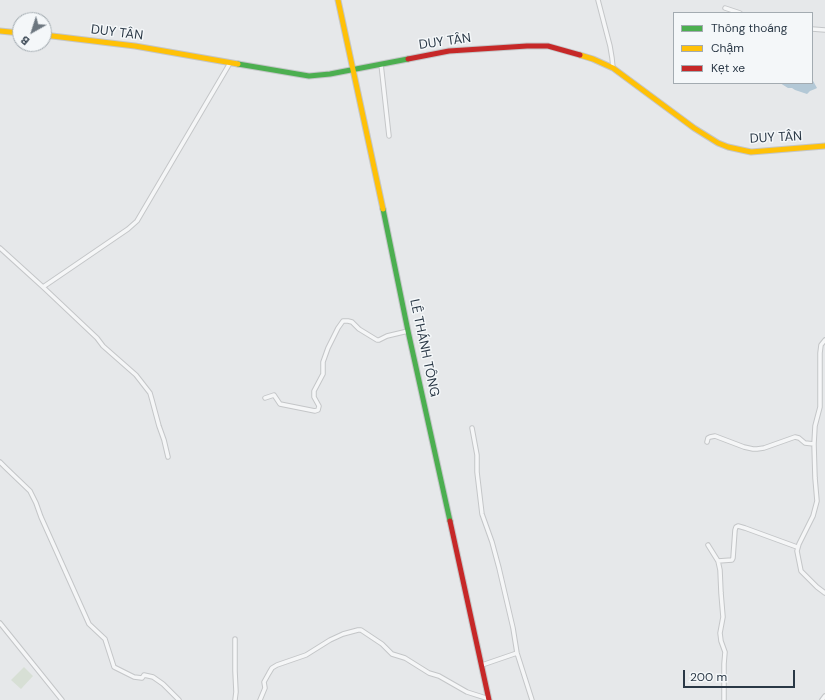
<!DOCTYPE html>
<meta charset="utf-8">
<style>
body{margin:0}
#map{position:relative;width:825px;height:700px;overflow:hidden;background:#e6e8ea;font-family:"DM Sans",sans-serif}
canvas{display:block}
.legend{position:absolute;left:673px;top:12px;width:140px;height:72px;box-sizing:border-box;background:#f4f7f9;border:1px solid #a3abb1;margin:0;padding:5px 7px;list-style:none;font-size:12px;color:#2a3846}
.legend li{display:flex;align-items:center;gap:8px;height:20px}
.legend b{width:20px;border:1px solid #a3abb1}
.north{position:absolute;left:12px;top:12px;width:40px;height:40px;box-sizing:border-box;background:#f4f7f9;border:1px solid #a3abb1;border-radius:50%;rotate:219deg;font-size:11px;font-weight:700;line-height:16px;text-align:center;color:#2a3846}
.north::after{content:'';display:block;margin:auto;width:14px;height:18px;background:#6c767f;clip-path:polygon(50% 0,100% 100%,50% 72%,0 100%)}
.scale{position:absolute;left:683px;top:670px;width:112px;height:18px;box-sizing:border-box;border:2px solid #2a3846;border-top:0;padding-left:5px;font-size:12px;line-height:14px;white-space:nowrap;color:#2a3846;-webkit-text-stroke:3px #f4f7f9;paint-order:stroke}
</style>
<div id="map">
<canvas width="825" height="700"></canvas>
<ul class="legend">
<li><b style="height:5px;background:#4caf50"></b>Thông thoáng</li>
<li><b style="height:5px;background:#ffc107"></b>Chậm</li>
<li><b style="height:5px;background:#c62828"></b>Kẹt xe</li>
</ul>
<div class="north">B</div>
<div class="scale">200 m</div>
</div>
<script>
const context = document.querySelector('canvas').getContext('2d');
context.lineJoin = 'round';
function paint(path, color) { context.fillStyle = color; context.fill(path, 'evenodd'); }
const toPath = rows => new Path2D(rows.map(r => 'M' + r).join(''));
function trace(path, color, width, dash) { context.strokeStyle = color; context.lineWidth = width; context.lineCap = dash ? 'butt' : 'round'; context.setLineDash(dash || []); context.stroke(path); }
function drawText(font, color, halo, rows, align = 'center') {
  context.font = font + ' "DM Sans",sans-serif'; context.lineWidth = 3; context.setLineDash([]); context.textBaseline = 'middle'; context.strokeStyle = halo; context.fillStyle = color; for (const [text, x, y, turn = 0] of rows) {
    context.save(); context.translate(x, y); context.rotate((+turn || 0) * Math.PI / 180); context.textAlign = isNaN(turn) ? turn : align; if (halo) context.strokeText(text, 0, 0); context.fillText(text, 0, 0); context.restore();
  }
}
paint(toPath([
 [24,667,33,676,21,689,11,680]
]), '#d7dfd5');
paint(toPath([
 [812,79,817,88,815,89,810,91,807,94,795,90,792,88,788,88,780,83,812,83]
]), '#b3c8d6');
const street = toPath([
 [598,0,610,46,612,58,613,68],
 [725,8,740,13],
 [812,29,825,30],
 [381,64,389,136],
 [0,248,43,287,97,338,103,346,136,375,150,393,152,400,159,426,164,440,168,457],
 [43,287,128,229,137,221,230,63],
 [825,340,821,345,820,353,820,407,815,426,814,444,815,478,817,501,813,516,799,544,797,551,801,571,817,587,825,593],
 [265,398,274,395,280,404,315,411,318,410,319,406,314,397,314,391,323,374,323,362,328,348,338,328,343,321,348,321,352,322,359,329,377,340,379,340,387,336,408,331],
 [472,428,477,455,477,472,482,514,492,542,499,568,513,628,517,653,532,700],
 [707,442,708,438,710,437,715,436,744,447,753,449,757,449,764,448,795,437,799,438,805,443,814,444],
 [0,462,6,468,30,491,36,503,41,517,89,624,105,639,114,667,134,677,142,678,144,675,153,677,163,684,179,700],
 [708,545,718,561,720,570,721,593,723,617,720,633,721,641,725,652,724,664,724,700],
 [718,561,732,560,733,558,735,530,736,527,738,526,745,528,797,547],
 [0,623,62,700],
 [482,665,517,653],
 [235,700,236,692,235,671,235,639],
 [260,700,265,688,264,682,269,673,272,668,277,665,306,655,330,640,343,634,358,630,361,630,382,644,392,654,405,658,429,673,439,676,467,692,489,699],
 [822,700,825,696]
]);
const fast = toPath([
 [238,64,309,76,330,74,408,59],
 [383,209,408,331,450,521]
]);
const slow = toPath([
 [338,0,383,209],
 [0,31,20,33],
 [44,35,135,46,238,64],
 [580,55,593,59,613,68,694,128,718,143,728,147,751,152,825,146]
]);
const jam = toPath([
 [408,59,449,51,527,46,548,46,580,55],
 [450,521,489,700]
]);
trace(street, '#c4c6c8', 5.5);
trace(fast, '#c4c6c8', 7);
trace(slow, '#c4c6c8', 7);
trace(jam, '#c4c6c8', 7);
trace(street, '#f5f6f7', 3.5);
trace(fast, '#4caf50', 5);
trace(slow, '#ffc107', 5);
trace(jam, '#c62828', 5);
drawText('13px', '#2a3846', '#f4f7f9', [
 ["DUY TÂN",117,33,7],
 ["DUY TÂN",445,42,-8],
 ["DUY TÂN",776,138,-3],
 ["LÊ THÁNH TÔNG",424,348,78]
]);
</script>
